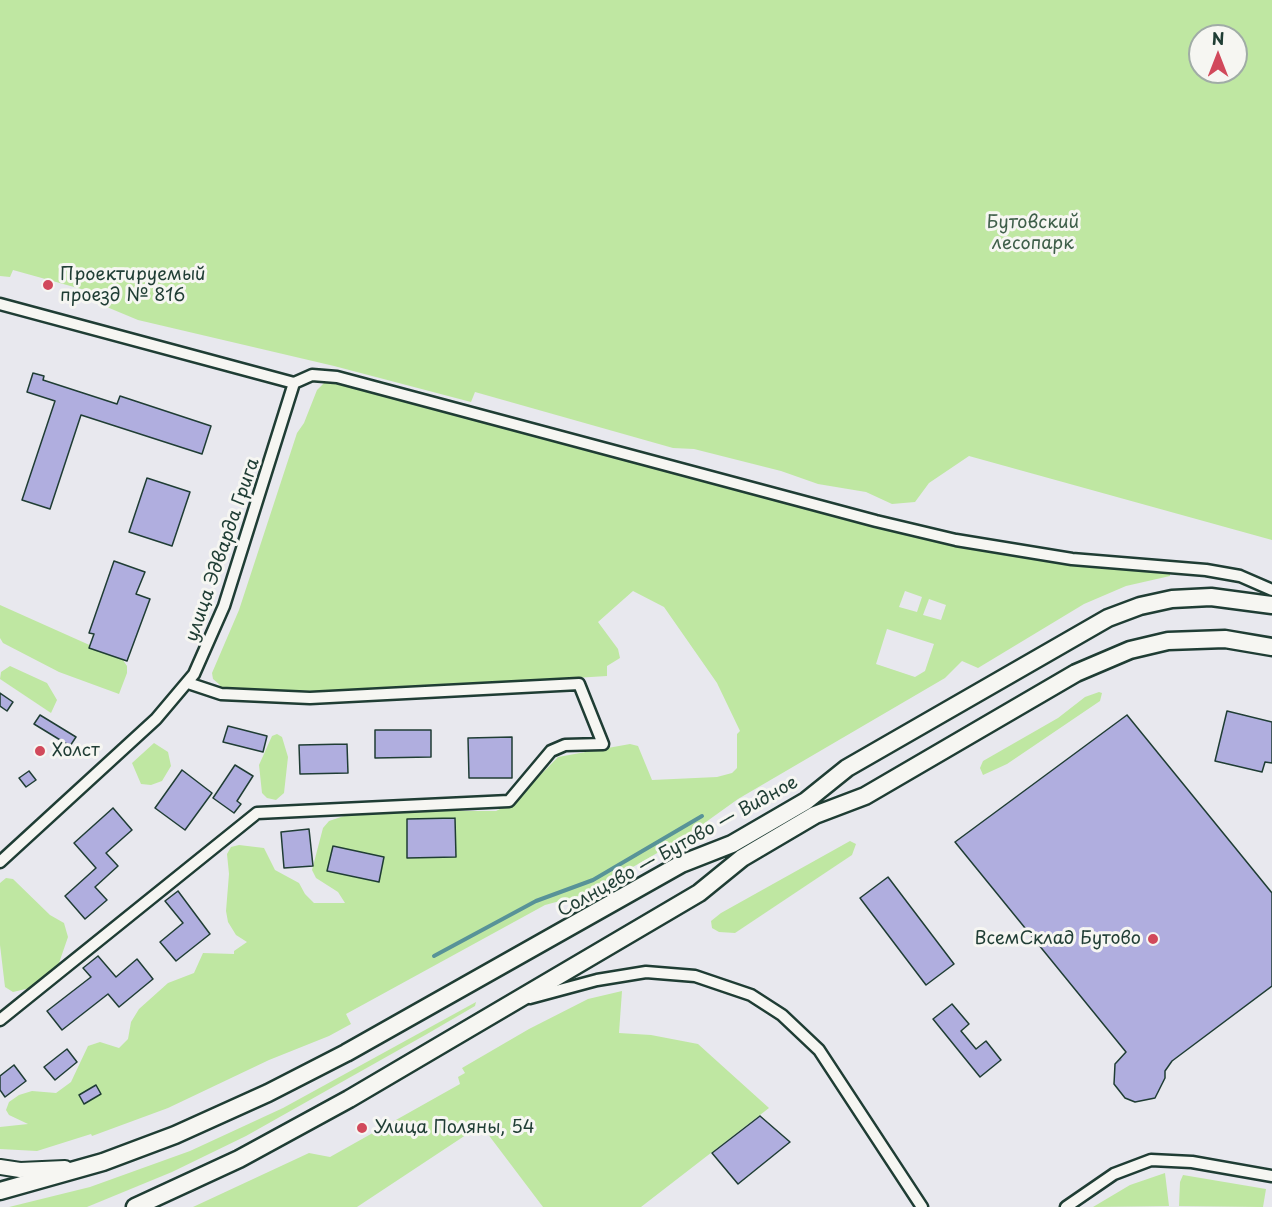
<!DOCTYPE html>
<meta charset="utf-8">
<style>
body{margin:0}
#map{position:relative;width:1272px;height:1207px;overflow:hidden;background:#e8e8ee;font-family:"Playpen Sans",sans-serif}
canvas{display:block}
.north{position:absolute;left:1188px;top:24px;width:60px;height:60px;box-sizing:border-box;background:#f6f6f2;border:2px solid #a0aca6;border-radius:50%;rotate:0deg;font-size:16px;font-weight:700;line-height:24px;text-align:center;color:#1f3d34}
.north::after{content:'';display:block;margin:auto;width:21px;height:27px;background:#d1495b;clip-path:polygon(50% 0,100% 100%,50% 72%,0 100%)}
</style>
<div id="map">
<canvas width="1272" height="1207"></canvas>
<div class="north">N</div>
</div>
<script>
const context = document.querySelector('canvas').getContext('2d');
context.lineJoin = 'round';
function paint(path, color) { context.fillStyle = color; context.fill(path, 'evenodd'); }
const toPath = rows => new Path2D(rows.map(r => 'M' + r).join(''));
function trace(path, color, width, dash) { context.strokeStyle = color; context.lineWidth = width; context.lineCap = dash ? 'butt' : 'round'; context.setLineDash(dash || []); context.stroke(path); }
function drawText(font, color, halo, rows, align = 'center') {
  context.font = font + ' "Playpen Sans",sans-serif'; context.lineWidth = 6; context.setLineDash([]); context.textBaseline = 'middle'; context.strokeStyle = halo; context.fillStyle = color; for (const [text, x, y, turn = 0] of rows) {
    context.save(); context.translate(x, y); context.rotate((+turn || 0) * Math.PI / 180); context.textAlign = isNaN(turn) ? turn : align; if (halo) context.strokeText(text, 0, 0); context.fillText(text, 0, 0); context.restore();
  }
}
paint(toPath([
 [0,0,1272,0,1272,540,969,456,929,483,915,502,892,504,866,492,818,484,781,471,694,449,673,448,475,392,471,402,334,366,138,320,90,300,92,292,13,270,10,277,0,276],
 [1200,36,1236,36,1236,72,1200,72],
 [326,381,921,537,1047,560,1170,572,1170,576,1126,586,1084,604,978,668,962,661,945,678,738,799,685,837,586,894,545,905,346,1014,351,1024,329,1036,269,1060,168,1108,92,1136,91,1134,37,1151,0,1149,0,1127,28,1124,9,1115,6,1110,9,1102,19,1095,32,1091,56,1093,71,1082,88,1046,100,1042,119,1048,128,1039,131,1022,139,1009,168,983,194,973,203,953,234,954,234,951,247,942,236,935,228,922,226,911,229,874,227,854,231,847,239,845,264,848,275,870,299,883,305,894,314,903,345,903,338,892,316,878,312,870,323,828,329,821,344,816,372,811,496,811,514,802,558,757,630,744,638,746,652,780,717,777,732,773,737,768,737,734,740,731,717,683,664,607,633,591,598,622,618,649,620,658,607,666,607,676,351,692,219,688,220,685,213,679,212,673,239,610,297,433,304,423,317,390],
 [905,591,922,597,917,612,899,607],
 [929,599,946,605,941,620,923,615],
 [887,629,934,644,925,671,915,677,876,664],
 [0,605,123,660,127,666,127,673,119,694,59,672,3,643,0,638],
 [10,666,47,683,57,700,51,713,0,679,1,672],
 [1099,692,1102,693,1100,701,1007,764,983,775,980,768,983,761,1058,718,1085,697],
 [277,734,282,737,288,757,284,793,276,800,267,798,262,793,259,765,272,736],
 [154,743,168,752,171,766,162,781,151,785,141,784,132,763],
 [850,841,856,844,852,855,735,933,719,932,712,928,711,921,721,913],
 [6,878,13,879,50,915,64,923,68,937,59,963,30,988,13,992,5,987,0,945,0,883],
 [622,991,619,1033,651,1035,698,1044,769,1108,641,1207,543,1207,481,1125,357,1207,193,1207,309,1153,330,1157,460,1084,458,1077,465,1073,462,1068,529,1029,588,999],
 [476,1002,475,1006,427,1034,246,1136,172,1172,87,1207,9,1207,90,1187,190,1151,283,1108],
 [1165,1173,1169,1206,1093,1207,1130,1185],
 [1183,1175,1266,1189,1263,1207,1179,1206,1180,1182]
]), '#bfe7a2');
trace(toPath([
 [434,956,536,901,593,880,702,816]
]), '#589398', 4);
const building = toPath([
 [33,373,44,376,43,380,117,404,120,396,211,426,202,454,81,415,50,509,22,500,55,401,27,392,33,373],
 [147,478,190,492,172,546,129,532,147,478],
 [114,561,145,572,136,594,150,599,127,661,89,648,94,634,89,633,114,561],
 [0,693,13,702,7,711,0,706,0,693],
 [1227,711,1272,722,1272,763,1265,762,1262,772,1215,761,1227,711],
 [40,715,76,737,70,746,34,724,40,715],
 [1127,715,1272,893,1272,986,1172,1061,1165,1071,1165,1078,1155,1098,1135,1102,1125,1098,1114,1084,1115,1064,1126,1052,955,842,1127,715],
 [228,726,267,736,263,752,223,742,228,726],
 [375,730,431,730,431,757,375,758,375,730],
 [512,737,512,778,469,778,468,738,512,737],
 [347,744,348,773,300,774,299,745,347,744],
 [235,765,253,776,237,801,241,804,234,813,213,798,235,765],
 [182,770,212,793,185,830,155,808,182,770],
 [29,771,36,780,26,787,19,778,29,771],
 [113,808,132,830,106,853,118,866,95,887,107,900,85,919,65,896,96,868,74,843,113,808],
 [455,818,456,857,407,858,407,819,455,818],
 [309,829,313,866,284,868,281,832,309,829],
 [333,846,384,857,379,882,327,871,333,846],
 [888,877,954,964,926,985,860,898,888,877],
 [178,891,210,934,176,961,160,942,183,923,165,901,178,891],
 [98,956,116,977,137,959,153,979,119,1007,108,994,62,1030,47,1011,91,977,83,968,98,956],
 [952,1004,969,1024,961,1031,976,1049,986,1041,1001,1060,980,1077,933,1019,952,1004],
 [67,1049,77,1062,55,1080,44,1067,67,1049],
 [14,1065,26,1081,5,1097,0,1090,0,1076,14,1065],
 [96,1085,101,1094,84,1104,79,1095,96,1085],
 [760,1116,790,1142,738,1184,712,1153,760,1116]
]);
paint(building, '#b0aedf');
trace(building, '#1f3d34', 1.5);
const minor = toPath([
 [0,304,294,383],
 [294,383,312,375,337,377,876,521,956,540,1072,559,1206,570,1240,576,1272,590],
 [0,862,156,719,194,674,224,606,294,383],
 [530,998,597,980,646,972,695,976,751,995,782,1015,819,1050,922,1207],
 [0,1020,257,813,509,801,551,751,565,745,603,744,579,684,310,698,221,694,188,683],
 [1066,1207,1114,1174,1151,1160,1192,1162,1272,1176]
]);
const tertiary = toPath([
 [0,1167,20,1170,65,1168]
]);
const secondary = toPath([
 [0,1191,103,1162,175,1135,268,1093,346,1053,681,864,732,844,806,801,847,768,1108,618,1140,606,1172,599,1211,597,1272,605],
 [135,1207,239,1159,349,1099,699,893,742,858,815,815,865,796,1076,673,1130,650,1168,641,1225,639,1272,647]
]);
trace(minor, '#1f3d34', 15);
trace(tertiary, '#1f3d34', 18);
trace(secondary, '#1f3d34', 21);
trace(minor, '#f6f6f2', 10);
trace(tertiary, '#f6f6f2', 14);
trace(secondary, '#f6f6f2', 16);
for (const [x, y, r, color] of [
 [48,285,6,"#d1495b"],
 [40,751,6,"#d1495b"],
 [1153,939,6,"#d1495b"],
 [362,1128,6,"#d1495b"]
]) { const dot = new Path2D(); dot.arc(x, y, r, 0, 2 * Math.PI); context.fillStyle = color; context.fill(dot); trace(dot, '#f6f6f2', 2); }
drawText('18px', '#3f5f4a', '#f6f6f2', [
 ["Бутовский",1033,223],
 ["лесопарк",1033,244]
]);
drawText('18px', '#1f3d34', '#f6f6f2', [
 ["Проектируемый",60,275],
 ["проезд № 816",60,296],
 ["Холст",52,751],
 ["ВсемСклад Бутово",1141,939,"right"],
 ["Улица Поляны, 54",374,1128]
], 'left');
drawText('18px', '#1f3d34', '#f6f6f2', [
 ["улица Эдварда Грига",223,550,-71],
 ["Солнцево — Бутово — Видное",678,847,-29]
]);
</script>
